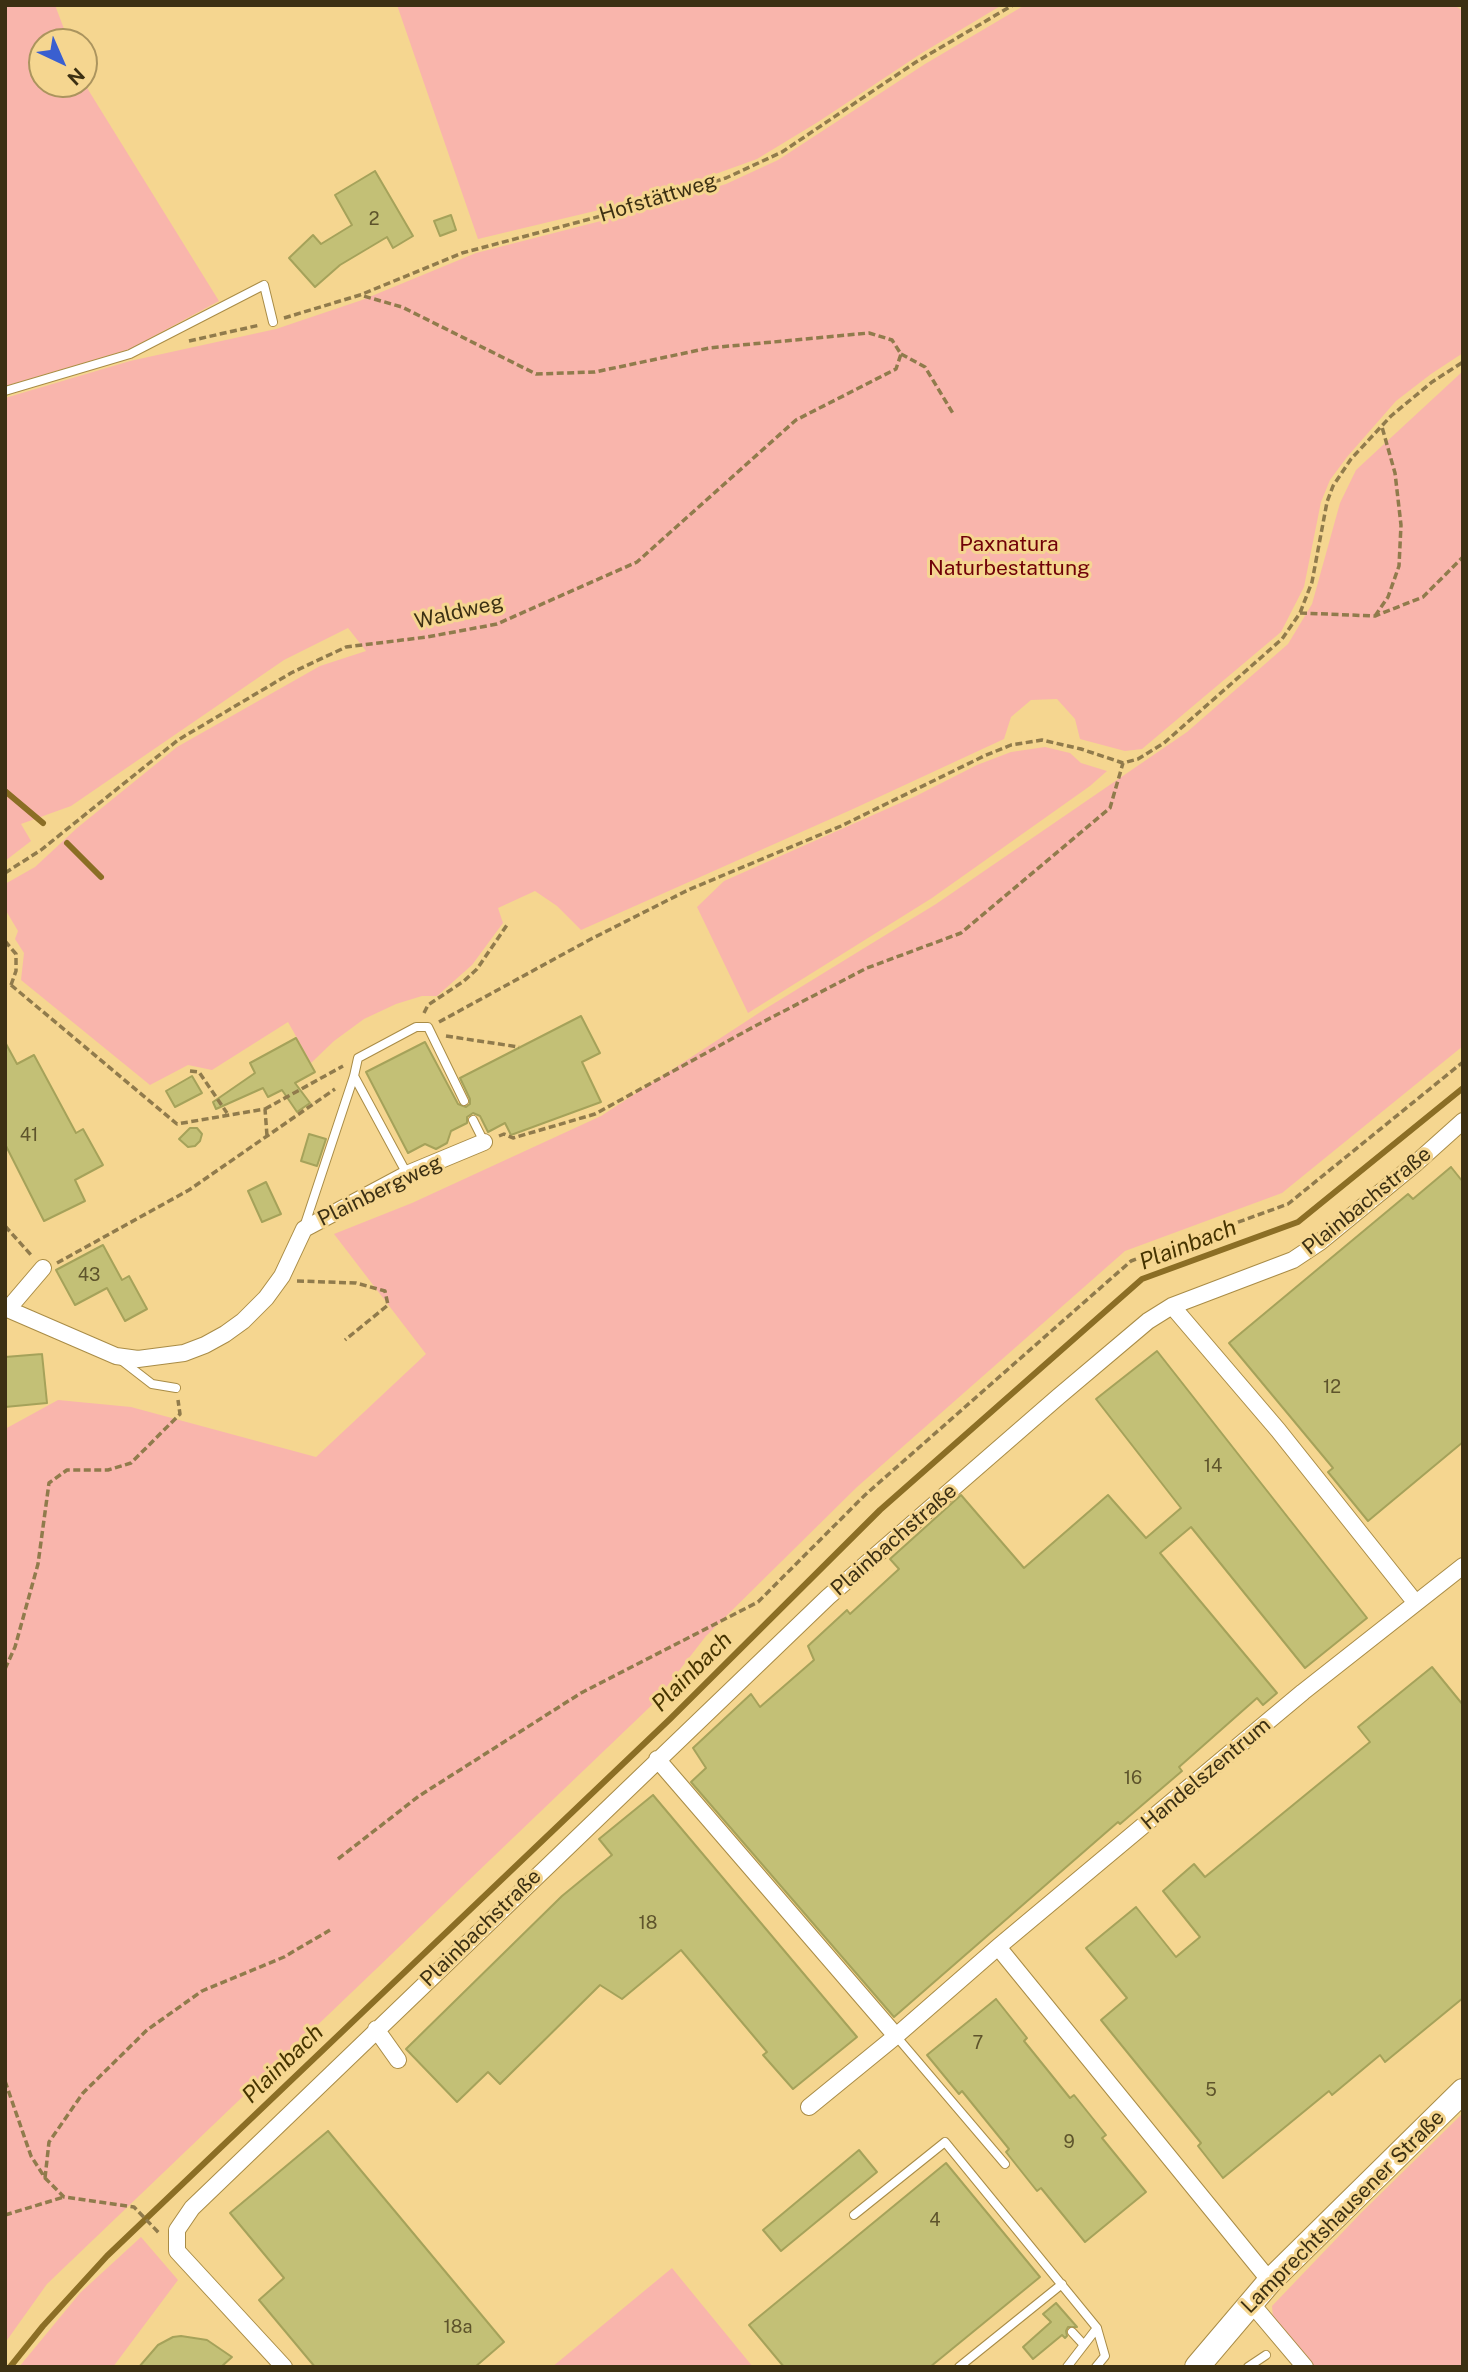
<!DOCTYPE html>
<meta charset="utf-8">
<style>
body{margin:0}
#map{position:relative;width:1468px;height:2372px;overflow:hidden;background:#f5d690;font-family:"Public Sans",sans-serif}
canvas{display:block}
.frame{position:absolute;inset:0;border:7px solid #3c3013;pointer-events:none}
.north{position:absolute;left:28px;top:28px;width:70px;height:70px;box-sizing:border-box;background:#f5d690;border:2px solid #ab945e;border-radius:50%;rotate:136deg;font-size:19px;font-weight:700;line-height:28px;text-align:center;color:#3c3013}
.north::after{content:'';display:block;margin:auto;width:24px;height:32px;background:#3a5fd0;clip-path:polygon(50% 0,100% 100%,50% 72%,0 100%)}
</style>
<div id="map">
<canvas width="1468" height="2372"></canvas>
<div class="frame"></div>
<div class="north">N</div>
</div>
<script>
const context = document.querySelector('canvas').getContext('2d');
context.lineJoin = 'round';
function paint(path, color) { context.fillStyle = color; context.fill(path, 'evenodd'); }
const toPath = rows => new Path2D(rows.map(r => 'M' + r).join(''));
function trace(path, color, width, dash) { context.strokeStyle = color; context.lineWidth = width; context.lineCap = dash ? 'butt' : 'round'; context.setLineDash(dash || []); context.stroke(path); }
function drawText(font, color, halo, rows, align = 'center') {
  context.font = font + ' "Public Sans",sans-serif'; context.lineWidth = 6; context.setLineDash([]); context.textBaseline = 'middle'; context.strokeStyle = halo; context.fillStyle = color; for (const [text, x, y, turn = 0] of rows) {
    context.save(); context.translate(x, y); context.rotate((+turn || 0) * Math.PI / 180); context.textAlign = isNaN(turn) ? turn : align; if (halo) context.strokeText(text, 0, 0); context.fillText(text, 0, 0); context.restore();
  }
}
paint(toPath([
 [5,5,55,5,69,42,42,42,42,84,84,83,219,301,130,349,5,386],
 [397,5,1002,5,922,53,818,122,757,159,649,198,478,239],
 [1025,5,1454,5,1463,11,1463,353,1431,374,1396,401,1347,457,1330,480,1321,502,1304,587,1281,632,1142,749,1125,751,1080,739,1075,719,1057,699,1031,700,1011,717,1004,739,853,809,581,930,557,906,535,891,498,908,503,923,472,965,437,996,422,996,396,1004,364,1019,334,1041,311,1063,288,1022,212,1070,188,1065,150,1085,21,980,24,953,15,939,18,931,5,909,5,884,35,867,77,828,177,747,320,666,366,651,348,628,284,660,71,806,21,824,31,841,5,861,5,398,130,361,276,329,362,300,476,253,636,212,726,184,778,160,925,64],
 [1463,371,1463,1046,1282,1193,1125,1251,857,1487,706,1636,654,1703,47,2284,5,2343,5,1429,58,1400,131,1407,316,1457,426,1354,334,1234,412,1203,601,1116,765,1009,936,904,1187,732,1288,644,1312,604,1340,503,1356,470],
 [1045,747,1070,753,1081,763,1107,771,1090,786,932,898,748,1013,697,907,724,881,916,796,977,765,1011,752],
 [1463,2113,1463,2367,1315,2367,1273,2319,1272,2306,1361,2213],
 [141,2237,178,2280,113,2367,19,2367,80,2293],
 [672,2268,753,2367,552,2367]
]), '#f9b5ac');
trace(toPath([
 [5,791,43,823],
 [67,843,101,877],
 [10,2367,43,2326,107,2256,670,1719,880,1510,1142,1279,1298,1222,1463,1088]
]), '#8b6e25', 6);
const building = toPath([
 [375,171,413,236,393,248,387,237,340,265,315,287,289,258,313,235,321,244,352,225,335,195,375,171],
 [451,215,456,230,440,236,434,221,451,215],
 [581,1016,600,1053,582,1062,601,1102,511,1135,505,1123,488,1132,480,1116,473,1113,467,1117,467,1123,451,1131,447,1143,436,1149,425,1144,408,1153,366,1072,425,1042,458,1104,466,1107,470,1104,470,1099,460,1078,581,1016],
 [296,1038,315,1072,295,1083,310,1103,297,1112,282,1090,268,1097,263,1088,216,1109,213,1102,255,1073,250,1063,296,1038],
 [5,1042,17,1064,34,1055,76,1133,83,1129,103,1165,75,1180,85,1201,44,1221,5,1144,5,1042],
 [192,1076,202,1093,175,1107,166,1091,192,1076],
 [190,1128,197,1128,202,1134,200,1141,195,1146,188,1147,179,1139,190,1128],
 [309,1134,326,1139,317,1166,301,1161,309,1134],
 [1451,1167,1463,1182,1463,1442,1368,1521,1328,1472,1333,1468,1229,1343,1408,1194,1413,1199,1451,1167],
 [266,1182,281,1214,262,1222,248,1191,266,1182],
 [103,1245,122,1280,129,1276,147,1309,125,1321,107,1288,75,1305,56,1270,103,1245],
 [1157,1351,1367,1618,1305,1668,1191,1527,1160,1553,1277,1693,1263,1705,1257,1698,1179,1767,1182,1771,1120,1824,1118,1822,894,2017,691,1782,706,1768,693,1748,751,1694,760,1707,814,1660,808,1646,847,1610,850,1614,899,1569,890,1559,961,1495,1024,1568,1108,1495,1146,1538,1181,1508,1096,1399,1157,1351],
 [42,1354,47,1403,5,1407,5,1357,42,1354],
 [1432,1667,1463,1705,1463,1998,1385,2062,1380,2055,1332,2095,1329,2091,1223,2178,1198,2146,1201,2143,1101,2020,1127,1998,1086,1948,1136,1907,1176,1957,1200,1937,1163,1891,1194,1864,1205,1877,1370,1742,1358,1727,1432,1667],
 [653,1795,857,2037,793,2089,763,2055,767,2052,681,1950,622,1999,600,1985,500,2084,488,2072,457,2102,406,2049,562,1896,612,1855,599,1839,653,1795],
 [996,1999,1027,2038,1024,2041,1070,2098,1074,2095,1106,2135,1102,2138,1146,2192,1085,2242,1041,2188,1037,2191,1006,2152,1009,2149,962,2091,959,2094,927,2055,996,1999],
 [328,2131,504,2342,475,2367,315,2367,259,2300,284,2278,230,2213,328,2131],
 [859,2150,877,2172,781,2251,763,2230,859,2150],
 [946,2163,1040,2277,930,2367,784,2367,749,2325,946,2163],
 [1056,2303,1077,2327,1068,2327,1066,2331,1067,2336,1065,2338,1062,2335,1033,2359,1023,2347,1051,2322,1043,2314,1056,2303],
 [181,2336,207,2340,232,2357,221,2367,139,2367,158,2345,173,2337,181,2336]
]);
paint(building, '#c3c076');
trace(building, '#a5a25a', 2);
const service = toPath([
 [5,391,130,354,264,285,273,322],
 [354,1076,407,1174],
 [473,1120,484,1142],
 [304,1227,354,1076,358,1058,416,1027,428,1027,464,1101],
 [121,1360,152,1384,176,1388],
 [896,2036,1005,2164],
 [854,2215,945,2142,1097,2328,1067,2367],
 [1072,2332,1084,2345],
 [959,2367,1062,2284],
 [1096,2367,1105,2356,1097,2328],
 [1248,2367,1266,2355]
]);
const minor = toPath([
 [1172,1306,1278,1430,1415,1602],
 [5,1308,116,1356,138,1359,184,1353,205,1345,225,1334,243,1321,266,1298,282,1276,304,1229,407,1174,484,1142],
 [8,1309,43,1268],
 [657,1759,896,2036],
 [998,1947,1270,2281],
 [376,2029,398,2060],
 [809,2107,896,2036,998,1947,1303,1692,1463,1566],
 [1251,2303,1305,2367],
 [284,2367,177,2251,177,2230,192,2208,828,1597,1058,1397,1148,1321,1172,1306,1293,1260,1320,1242,1415,1164,1463,1121]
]);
const primary = toPath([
 [1197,2367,1270,2281,1463,2091]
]);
trace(service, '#a98c46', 10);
trace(minor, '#a98c46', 18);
trace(primary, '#a98c46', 26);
trace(toPath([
 [284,318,360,295,462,253,635,207,726,178,782,152,916,62,1013,5],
 [189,341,260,325],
 [901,354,925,367,954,415],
 [1300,613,1375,616,1423,597,1463,557],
 [1375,616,1388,597,1399,566,1401,525,1395,473,1382,427],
 [5,873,41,850,178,740,291,673,346,647,427,637,497,624,637,562,796,420,896,369,901,354,892,340,869,333,709,348,595,372,536,374,402,307,360,295],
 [5,941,16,954,16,971,11,985],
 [11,985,177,1124,265,1109,267,1136],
 [424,1013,428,1005,464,981,477,969,507,925],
 [439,1022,591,939,688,890,841,826,984,756,1011,745,1042,740,1081,749,1123,763,1138,759,1164,743,1282,639,1300,613,1312,582,1327,502,1333,486,1351,459,1391,416,1432,382,1463,362],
 [446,1036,519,1047],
 [190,1071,199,1072,227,1113],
 [265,1109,343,1066],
 [499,1136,504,1134,513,1138,595,1114,757,1025,867,968,961,933,1110,808,1123,763],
 [5,1226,31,1255],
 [57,1263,189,1190,335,1089],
 [297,1281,356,1283,385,1291,388,1305,345,1340],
 [5,1669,15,1647,38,1564,49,1483,67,1470,108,1470,131,1463,180,1414,178,1400],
 [338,1859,419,1796,581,1693,758,1602,865,1495,1131,1261,1288,1204,1463,1062],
 [5,2081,31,2156,45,2178,64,2197,134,2207,159,2233],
 [45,2178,49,2142,83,2093,147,2030,202,1991,284,1957,330,1930],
 [5,2215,64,2197]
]), '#907b4c', 3.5, [7, 3.5]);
trace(service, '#fff', 8);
trace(minor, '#fff', 16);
trace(primary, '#fff', 24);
drawText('18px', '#5e542c', null, [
 ["2",374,219],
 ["41",29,1135],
 ["43",89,1275],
 ["12",1332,1387],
 ["14",1213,1466],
 ["16",1133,1778],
 ["18",648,1923],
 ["7",978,2043],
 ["5",1211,2090],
 ["9",1069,2142],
 ["4",935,2220],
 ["18a",458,2327]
]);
drawText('21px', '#3c3013', '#f5d690', [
 ["Hofstättweg",658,198,-17],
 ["Waldweg",459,612,-13],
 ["Plainbergweg",380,1191,-26],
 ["Plainbachstraße",1367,1201,-39],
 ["Plainbachstraße",894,1540,-41],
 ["Handelszentrum",1206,1774,-40],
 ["Plainbachstraße",481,1928,-44],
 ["Lamprechtshausener Straße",1343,2212,-45]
]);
drawText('21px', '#700108', '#f5d690', [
 ["Paxnatura",1009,545],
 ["Naturbestattung",1009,569]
]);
drawText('italic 23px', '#463400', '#f5d690', [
 ["Plainbach",1188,1245,-21],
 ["Plainbach",692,1672,-45],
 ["Plainbach",283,2064,-44]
]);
</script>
